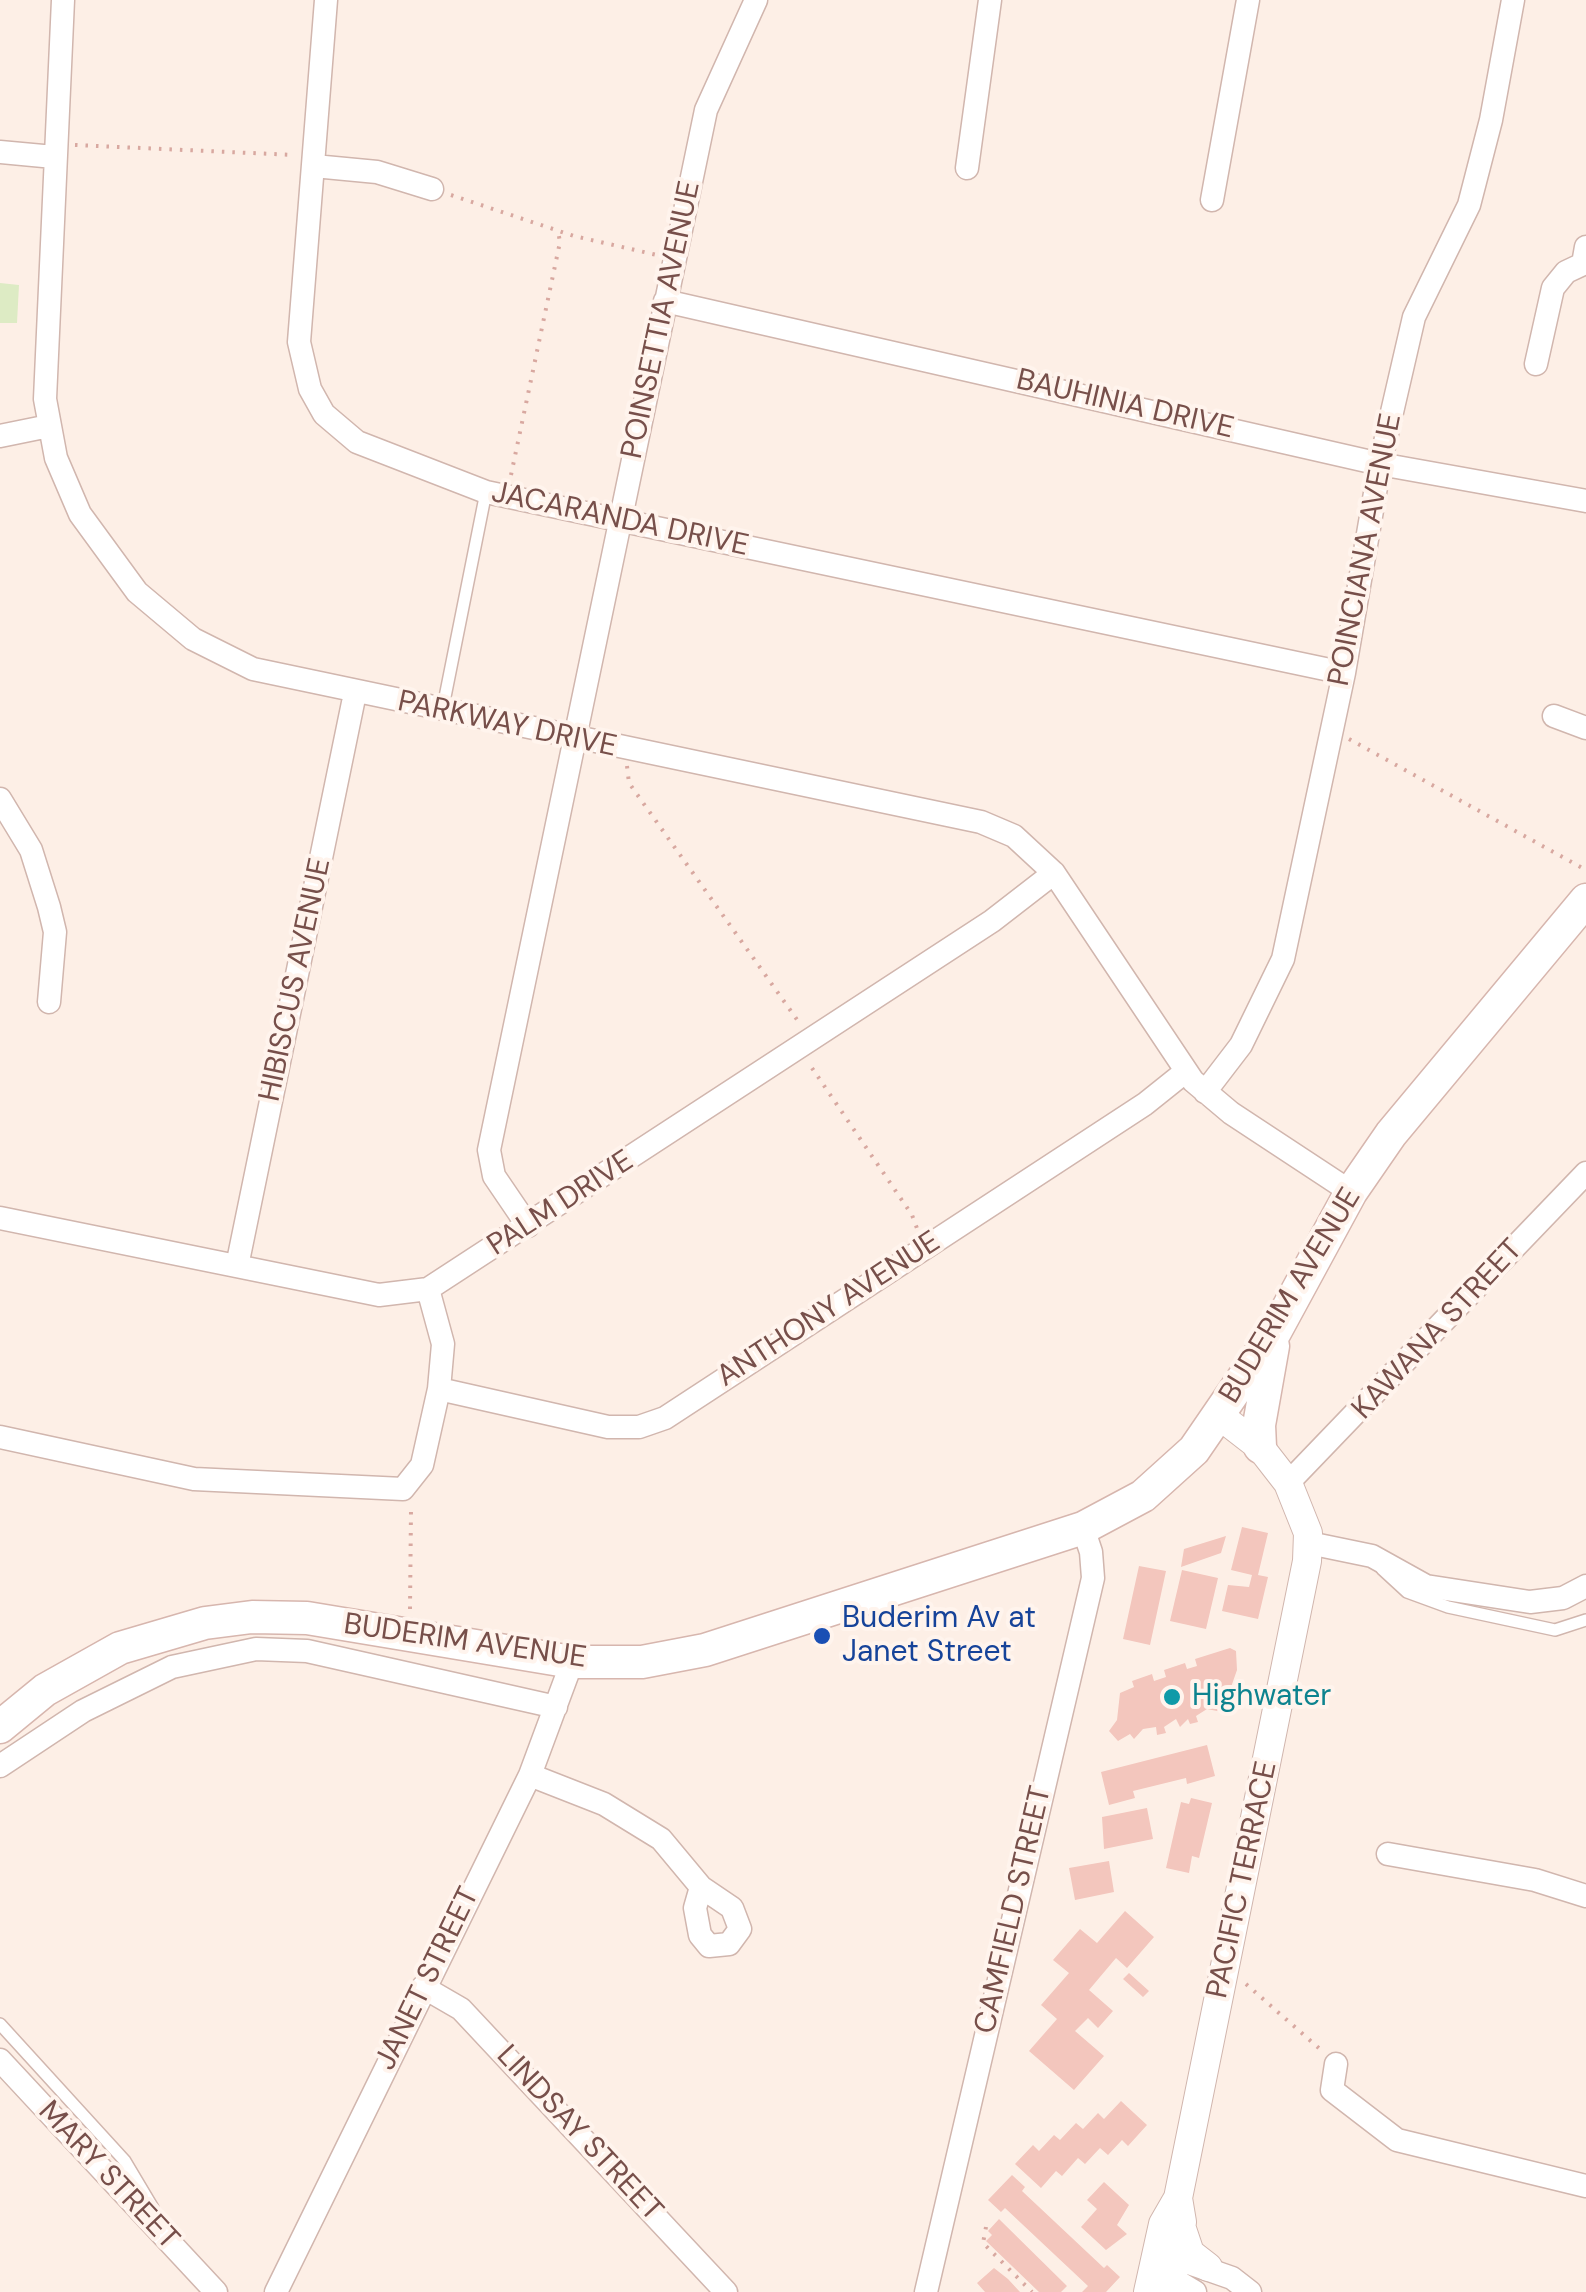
<!DOCTYPE html>
<style>
body{margin:0}
canvas{display:block;background:#fdefe6}
</style>
<canvas width="1586" height="2292"></canvas>
<script>
const context = document.querySelector('canvas').getContext('2d');
context.lineJoin = 'round';
function paint(path, color) { context.fillStyle = color; context.fill(path, 'evenodd'); }
const toPath = rows => new Path2D(rows.map(r => 'M' + r).join(''));
function trace(path, color, width, dash) { context.strokeStyle = color; context.lineWidth = width; context.lineCap = dash ? 'butt' : 'round'; context.setLineDash(dash || []); context.stroke(path); }
function drawText(font, color, halo, rows, align = 'center') {
  context.font = font + ' "DM Sans",sans-serif'; context.lineWidth = 8; context.setLineDash([]); context.textBaseline = 'middle'; context.strokeStyle = halo; context.fillStyle = color; for (const [text, x, y, turn = 0] of rows) {
    context.save(); context.translate(x, y); context.rotate((+turn || 0) * Math.PI / 180); context.textAlign = isNaN(turn) ? turn : align; if (halo) context.strokeText(text, 0, 0); context.fillText(text, 0, 0); context.restore();
  }
}
paint(toPath([
 [0,283,19,285,17,323,0,323]
]), '#ddebc4');
paint(toPath([
 [1242,1527,1268,1533,1258,1575,1268,1577,1258,1619,1222,1611,1228,1585,1249,1587,1252,1575,1231,1570],
 [1226,1536,1221,1553,1181,1567,1184,1549],
 [1139,1566,1166,1571,1150,1645,1123,1639],
 [1182,1570,1218,1578,1206,1629,1170,1621],
 [1230,1648,1236,1651,1237,1670,1230,1690,1222,1694,1225,1703,1217,1711,1207,1709,1196,1716,1198,1722,1190,1724,1188,1719,1180,1727,1176,1719,1164,1727,1166,1733,1157,1735,1156,1727,1143,1729,1134,1739,1130,1734,1118,1741,1109,1731,1117,1720,1120,1693,1134,1687,1132,1681,1152,1674,1154,1681,1166,1677,1164,1670,1185,1663,1187,1669,1197,1666,1195,1659],
 [1207,1745,1215,1776,1187,1784,1186,1778,1133,1791,1135,1798,1109,1805,1101,1772],
 [1191,1798,1212,1803,1199,1858,1192,1856,1189,1873,1166,1868,1181,1802,1189,1804],
 [1147,1808,1153,1839,1104,1849,1102,1817],
 [1109,1861,1114,1892,1075,1900,1069,1868],
 [1125,1911,1154,1937,1127,1968,1116,1958,1089,1990,1113,2011,1098,2028,1088,2018,1075,2031,1104,2056,1074,2090,1029,2051,1057,2019,1041,2005,1069,1973,1053,1960,1080,1929,1097,1943],
 [1129,1973,1149,1991,1143,1997,1123,1979],
 [1121,2101,1147,2125,1128,2146,1122,2140,1108,2155,1100,2148,1085,2164,1078,2158,1062,2176,1056,2171,1041,2188,1015,2164,1033,2145,1039,2151,1054,2135,1060,2140,1076,2123,1083,2129,1098,2113,1104,2119],
 [1012,2175,1025,2187,1022,2191,1104,2268,1107,2265,1120,2277,1106,2292,1082,2292,1088,2286,1005,2208,1001,2212,988,2200],
 [1104,2182,1129,2205,1117,2225,1127,2234,1106,2250,1081,2227,1097,2209,1087,2200],
 [999,2219,1067,2286,1061,2292,1039,2292,986,2241,992,2235,988,2231],
 [994,2268,1008,2279,1020,2292,985,2292,977,2283]
]), '#f3c6bd');
const service = toPath([
 [442,712,486,492],
 [1382,1569,1407,1592,1448,1607,1555,1630,1586,1620],
 [0,2024,125,2161,153,2208,146,2216]
]);
const minor = toPath([
 [63,0,45,399,56,458,80,514,137,592,193,639,253,669,981,822,1014,836,1054,873,1193,1081,1231,1113,1351,1192],
 [326,0,299,342,310,389,324,414,357,442,486,492,1344,673],
 [0,152,54,157],
 [314,166,377,172,432,189],
 [967,168,990,0],
 [1212,200,1248,0],
 [665,301,1380,464,1586,501],
 [1536,364,1553,288,1566,272,1583,264,1586,247],
 [0,436,49,426],
 [1554,716,1586,728],
 [0,799,31,850,49,907,55,932,49,1002],
 [1205,1092,1241,1045,1283,959,1344,673,1380,464,1414,317,1469,205,1491,120,1513,0],
 [0,1218,379,1295,428,1289,992,921,1054,873],
 [528,1226,494,1176,489,1150,706,110,756,0],
 [237,1266,355,693],
 [439,1389,608,1427,639,1427,665,1418,1145,1104,1185,1072],
 [0,1437,194,1479,403,1489,422,1465,439,1389,443,1344,428,1289],
 [1288,1483,1586,1173],
 [1309,1543,1372,1556,1426,1586,1530,1602,1563,1598,1586,1586],
 [0,1766,83,1711,172,1667,256,1649,307,1651,556,1707],
 [530,1775,604,1804,661,1839,701,1887,732,1908,740,1929,729,1944,709,1946,700,1935,695,1908,701,1887],
 [1388,1854,1535,1880,1586,1896],
 [423,1987,461,2009,726,2292],
 [0,2060,216,2292],
 [1336,2064,1332,2090,1397,2140,1586,2186],
 [1192,2264,1232,2278,1250,2292],
 [1160,2271,1195,2292],
 [276,2292,530,1775,572,1662],
 [926,2292,1093,1578,1091,1552,1083,1528]
]);
const tertiary = toPath([
 [1182,2229,1190,2253,1208,2267],
 [1148,2292,1163,2224,1178,2198,1307,1561,1308,1533,1288,1483,1260,1447,1220,1416],
 [1170,2292,1182,2222,1178,2198]
]);
const secondary = toPath([
 [1260,1447,1259,1425,1273,1346],
 [0,1727,45,1690,120,1648,205,1623,252,1617,307,1618,572,1662,642,1662,705,1650,1083,1528,1143,1496,1194,1450,1275,1332,1351,1192,1391,1134,1586,900]
]);
trace(service, '#d1b6ae', 14);
trace(minor, '#d1b6ae', 25);
trace(tertiary, '#d1b6ae', 30);
trace(secondary, '#d7b6ae', 35);
trace(toPath([
 [75,145,295,155],
 [451,195,574,236,657,255],
 [511,475,560,242,558,231],
 [1349,739,1586,870],
 [627,766,629,783,798,1021],
 [812,1068,912,1215,918,1231],
 [410,1609,411,1509],
 [1246,1984,1321,2050],
 [986,2227,983,2243,1032,2292]
]), '#d8a8a0', 4, [2.5, 8]);
trace(service, '#fff', 11);
trace(minor, '#fff', 22);
trace(tertiary, '#fff', 28);
trace(secondary, '#fff', 32);
for (const [x, y, r, color] of [
 [822,1636,10,"#1a4fb4"],
 [1172,1697,10,"#0f9aa8"]
]) { const dot = new Path2D(); dot.arc(x, y, r, 0, 2 * Math.PI); context.fillStyle = color; context.fill(dot); trace(dot, '#fff4ed', 4); }
drawText('30px', '#774f4a', '#fff4ed', [
 ["POINSETTIA AVENUE",662,320,-78],
 ["BAUHINIA DRIVE",1125,405,13],
 ["JACARANDA DRIVE",620,520,12],
 ["POINCIANA AVENUE",1366,550,-79],
 ["PARKWAY DRIVE",507,725,12],
 ["HIBISCUS AVENUE",296,980,-78],
 ["PALM DRIVE",561,1204,-33],
 ["BUDERIM AVENUE",1291,1296,-59],
 ["ANTHONY AVENUE",829,1310,-33],
 ["KAWANA STREET",1438,1330,-47],
 ["BUDERIM AVENUE",465,1642,8],
 ["PACIFIC TERRACE",1243,1880,-78],
 ["CAMFIELD STREET",1014,1910,-77],
 ["JANET STREET",428,1979,-64],
 ["LINDSAY STREET",579,2134,47],
 ["MARY STREET",108,2176,47]
]);
drawText('30px', '#164399', '#fff4ed', [
 ["Buderim Av at",842,1619],
 ["Janet Street",842,1653]
], 'left');
drawText('30px', '#0d838f', '#fff4ed', [
 ["Highwater",1192,1697]
], 'left');
</script>
